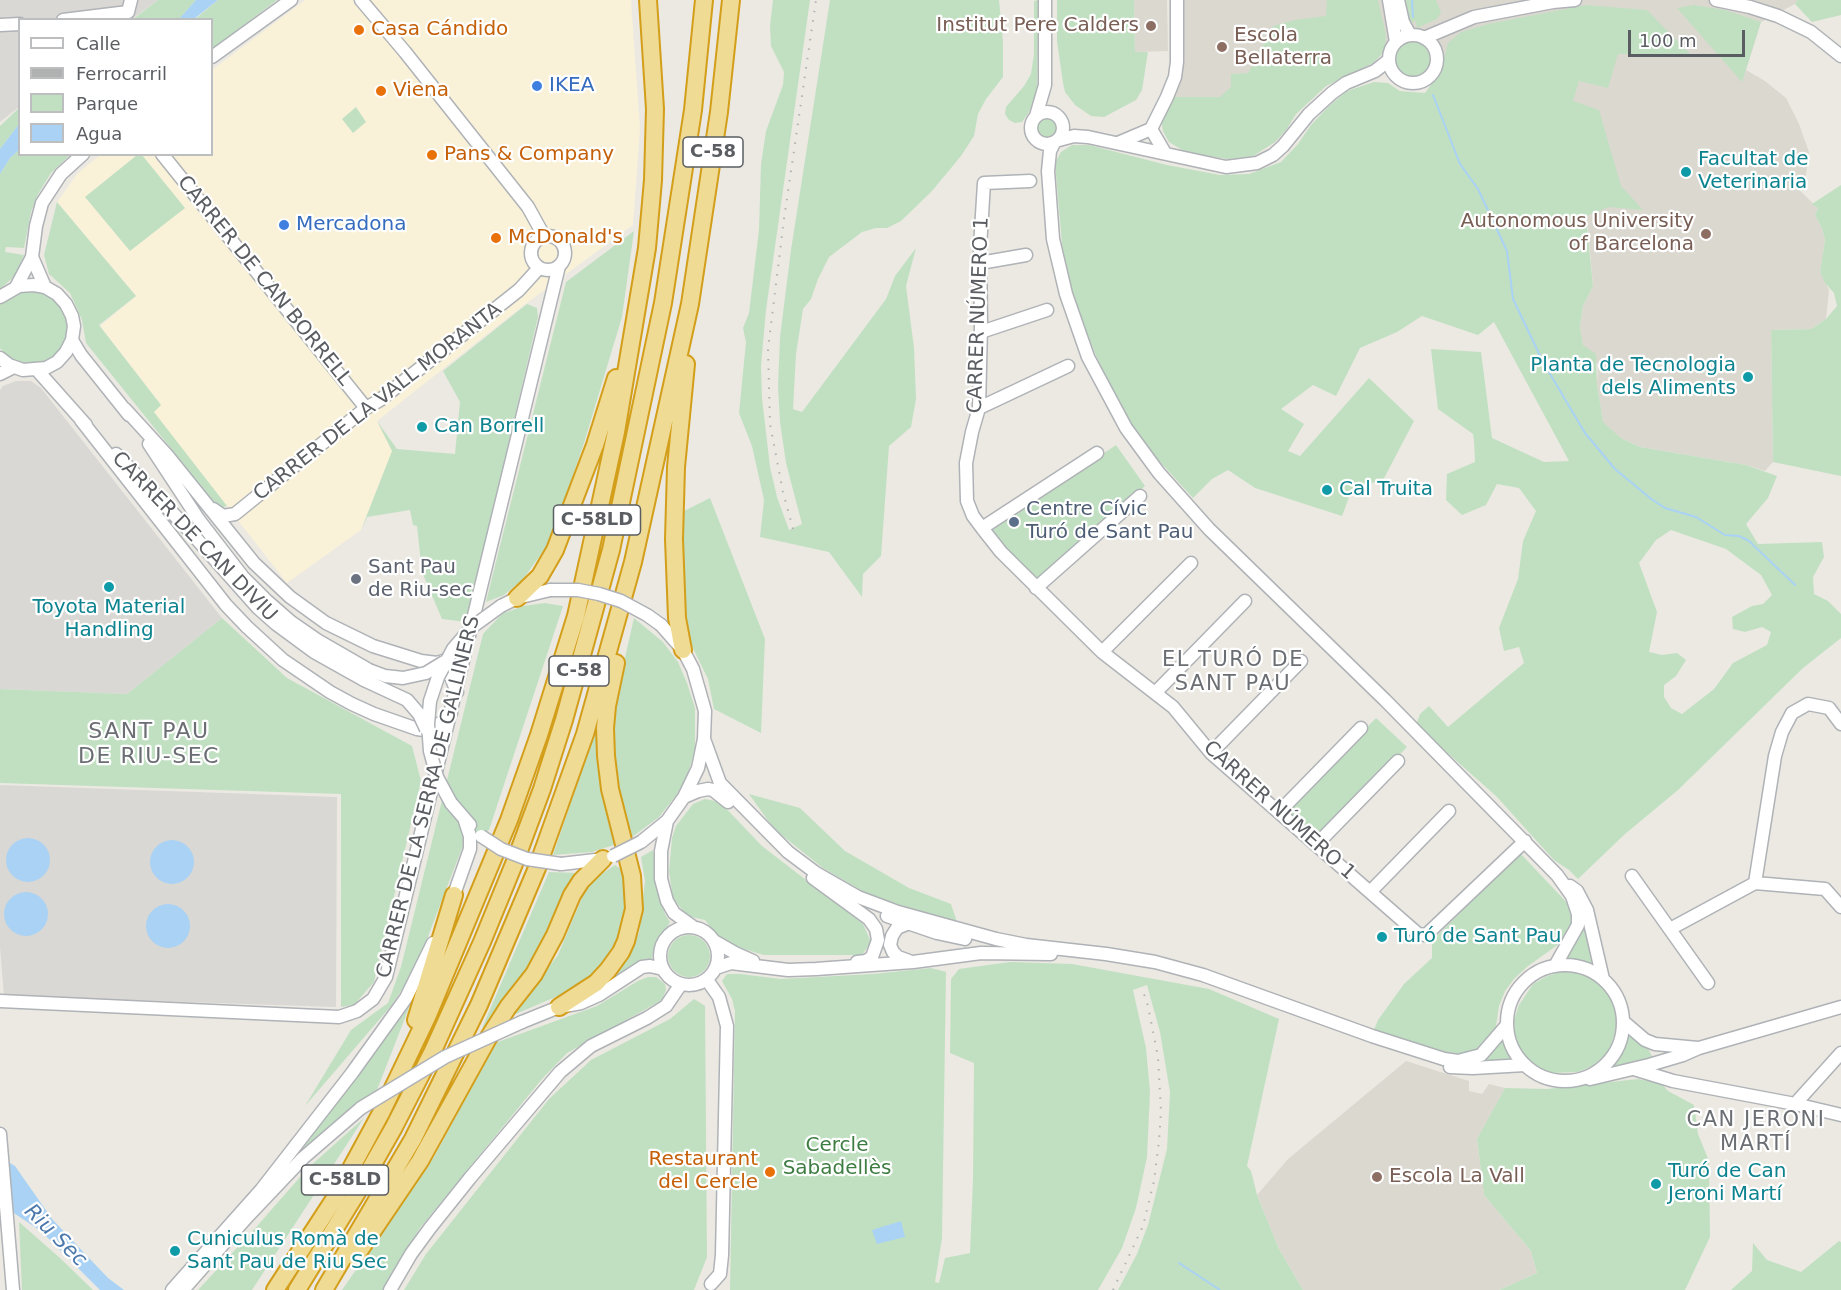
<!DOCTYPE html>
<meta charset="utf-8">
<style>
body{margin:0}
#map{position:relative;width:1841px;height:1290px;overflow:hidden;background:#ebe9e2;font-family:"DejaVu Sans",sans-serif}
canvas{display:block}
.legend{position:absolute;left:18px;top:18px;width:195px;height:138px;box-sizing:border-box;background:#fff;border:2px solid #bdbec0;margin:0;padding:8px 10px;list-style:none;font-size:18px;color:#5a5d61}
.legend li{display:flex;align-items:center;gap:12px;height:30px}
.legend b{width:30px;border:2px solid #bdbec0}
.scale{position:absolute;left:1628px;top:30px;width:117px;height:27px;box-sizing:border-box;border:3px solid #5a5d61;border-top:0;padding-left:8px;font-size:18px;line-height:21px;white-space:nowrap;color:#5a5d61;-webkit-text-stroke:4px #fff;paint-order:stroke}
</style>
<div id="map">
<canvas width="1841" height="1290"></canvas>
<ul class="legend">
<li><b style="height:8px;background:#fff"></b>Calle</li>
<li><b style="height:8px;background:#b0b1b1"></b>Ferrocarril</li>
<li><b style="height:16px;background:#c1e0c2"></b>Parque</li>
<li><b style="height:16px;background:#a9d2f4"></b>Agua</li>
</ul>
<div class="scale">100 m</div>
</div>
<script>
const context = document.querySelector('canvas').getContext('2d');
context.lineJoin = 'round';
function paint(path, color) { context.fillStyle = color; context.fill(path, 'evenodd'); }
const toPath = rows => new Path2D(rows.map(r => 'M' + r).join(''));
function trace(path, color, width, dash) { context.strokeStyle = color; context.lineWidth = width; context.lineCap = dash ? 'butt' : 'round'; context.setLineDash(dash || []); context.stroke(path); }
function drawText(font, color, halo, rows, align = 'center') {
  context.font = font + ' "DejaVu Sans",sans-serif'; context.lineWidth = 4.5; context.setLineDash([]); context.textBaseline = 'middle'; context.strokeStyle = halo; context.fillStyle = color; for (const [text, x, y, turn = 0] of rows) {
    context.save(); context.translate(x, y); context.rotate((+turn || 0) * Math.PI / 180); context.textAlign = isNaN(turn) ? turn : align; if (halo) context.strokeText(text, 0, 0); context.fillText(text, 0, 0); context.restore();
  }
}
paint(toPath([
 [305,0,631,0,640,129,633,225,524,305,377,421,395,447,361,530,287,583,153,412,161,405,100,326,136,296,57,202,77,174,100,155,212,154,212,70]
]), '#f9f2d9');
paint(toPath([
 [0,0,158,0,132,19,20,20,19,107,0,122],
 [16,381,31,381,41,388,222,618,127,694,0,689,0,390,3,386],
 [0,785,337,797,336,1007,4,996,0,947]
]), '#dad8d4');
paint(toPath([
 [1134,0,1167,0,1168,51,1135,52],
 [1183,0,1797,0,1795,4,1761,22,1746,70,1765,81,1786,98,1799,124,1809,152,1805,182,1798,189,1818,208,1815,215,1822,228,1825,240,1820,272,1829,290,1826,319,1811,329,1771,330,1773,462,1765,471,1746,465,1640,447,1621,438,1603,423,1597,384,1598,365,1583,345,1580,327,1583,306,1593,286,1588,228,1441,71,1442,53,1434,42,1417,29,1400,35,1385,46,1381,55,1373,63,1326,86,1296,114,1286,130,1275,142,1253,156,1228,159,1186,152,1169,142,1163,131,1168,105,1174,97,1181,76,1183,54],
 [1406,1061,1469,1081,1469,1091,1482,1094,1489,1084,1505,1088,1477,1140,1484,1195,1531,1251,1537,1273,1499,1290,1303,1290,1279,1249,1257,1195,1288,1159]
]), '#dbd8d0');
paint(toPath([
 [158,0,196,0,179,19,132,20],
 [218,0,277,0,212,49,212,20,194,20],
 [773,0,810,0,766,310,761,366,762,398,770,467,777,497,789,530,802,524,786,463,780,422,778,386,780,337,791,250,830,0,999,0,1003,42,1003,77,986,99,978,114,974,136,961,156,932,191,901,221,887,228,876,228,862,232,829,257,818,279,811,299,803,309,796,354,793,409,802,412,886,299,895,276,916,248,906,286,914,348,916,399,911,427,889,446,881,556,863,574,862,597,829,552,760,537,764,500,752,446,739,413,746,342,743,328,749,313,759,230,761,164,766,131,783,85,784,72,771,46,770,26],
 [1038,0,1037,92,1029,112,1022,122,1015,123,1009,120,1005,114,1006,107,1024,86,1031,74,1034,54,1034,1],
 [1057,0,1134,0,1135,52,1148,52,1142,90,1136,100,1104,117,1091,116,1075,105,1065,92,1063,83,1057,41],
 [1327,0,1378,0,1386,35,1385,46,1381,55,1373,63,1326,86,1296,114,1286,130,1275,142,1253,156,1228,159,1186,152,1169,142,1163,131,1161,118,1174,97,1220,97,1231,87,1231,74,1248,73,1273,26,1295,20,1326,16],
 [1406,0,1436,0,1441,12,1437,19,1417,28,1416,21,1410,23],
 [1797,0,1841,0,1841,15,1812,22,1795,4],
 [1586,5,1647,10,1690,54,1618,54,1608,88,1579,81,1573,101,1599,110,1621,186,1643,210,1609,207,1586,216,1593,286,1583,306,1580,327,1583,345,1596,354,1597,384,1603,422,1621,438,1640,447,1746,465,1777,476,1768,498,1746,524,1758,544,1822,542,1824,557,1813,577,1814,594,1828,601,1841,614,1841,638,1803,668,1678,790,1625,834,1578,879,1569,870,1554,860,1496,796,1416,725,1420,714,1429,706,1448,727,1524,663,1519,647,1504,651,1499,628,1518,579,1523,541,1536,511,1519,488,1497,484,1486,505,1462,515,1446,500,1447,474,1475,462,1474,441,1473,434,1438,409,1431,349,1481,352,1492,438,1544,462,1569,461,1494,322,1478,335,1422,316,1397,332,1360,348,1336,396,1313,385,1281,409,1304,424,1288,451,1300,456,1369,378,1414,421,1382,482,1354,484,1342,516,1255,488,1228,470,1212,479,1193,498,1141,441,1115,397,1094,351,1075,301,1063,255,1055,163,1061,152,1072,145,1089,145,1167,165,1220,175,1249,174,1281,162,1298,144,1311,125,1329,106,1347,91,1374,82,1388,83,1400,91,1425,93,1441,71,1448,43,1461,32,1488,24],
 [1671,530,1726,549,1761,575,1772,595,1763,604,1752,606,1732,617,1733,629,1745,632,1762,627,1771,632,1767,645,1733,663,1714,689,1682,714,1671,708,1664,697,1664,685,1676,676,1686,660,1677,653,1662,655,1649,652,1657,612,1639,563,1656,540],
 [1694,5,1725,10,1761,22,1742,82,1677,8],
 '1394 59a18 18 0 1 1 36 0a18 18 0 1 1-36 0Z',
 [356,107,366,122,353,133,342,119],
 [19,108,19,124,0,149,0,126],
 '1036 128a11 11 0 1 1 22 0a11 11 0 1 1-22 0Z',
 [19,150,20,154,70,155,51,173,38,194,31,212,24,248,6,247,5,252,24,255,16,275,0,289,0,174,10,158],
 [137,155,142,155,185,208,130,251,85,197],
 [1841,185,1841,476,1773,462,1771,330,1811,329,1826,319,1837,306,1834,293,1825,283,1820,272,1825,240,1822,228,1815,215,1818,208,1812,204],
 [57,202,136,296,99,325,161,405,154,412,227,506,219,508,86,343,82,320,70,293,49,274,44,255],
 [634,231,622,317,584,443,550,542,523,579,504,595,486,602,566,282],
 [21,290,33,290,45,293,55,300,64,312,67,325,66,337,60,349,52,357,43,362,32,364,15,361,4,353,0,348,0,305,10,295],
 [527,304,537,308,538,317,467,622,442,619,422,572,417,526,413,525,410,510,367,517,361,530,392,451,377,421,397,449,455,454,460,402,443,371],
 [1116,445,1145,486,1036,582,990,531],
 [710,498,765,639,761,733,714,709,708,679,686,634,678,514],
 [545,603,563,606,489,830,464,843,415,970,391,1006,305,1106,351,1030,388,1003,401,967,483,634,502,614,523,606],
 [222,618,287,678,412,746,421,781,374,982,354,1005,341,1007,341,794,0,783,0,689,127,694],
 [634,618,663,642,678,662,687,683,695,708,695,748,688,774,677,794,659,817,628,840,615,769,614,706],
 [600,717,617,844,592,852,553,855],
 [1376,718,1407,747,1316,840,1285,812],
 [749,794,800,808,845,851,909,888,951,904,958,925,866,893,823,868,774,829],
 [705,799,720,802,762,846,863,924,871,942,862,955,764,955,737,947,715,933,705,920,687,916,673,898,669,872,672,838,676,826,693,804],
 [653,850,659,893,665,914,670,922,654,947,652,959,643,961,604,986,627,958,639,933,645,881,641,857],
 [1520,853,1571,907,1573,917,1572,927,1567,936,1559,944,1528,966,1514,979,1505,991,1499,1006,1496,1026,1491,1038,1479,1048,1466,1055,1453,1055,1373,1032,1378,1020,1404,984,1432,958,1432,941],
 [615,865,622,870,626,899,621,929,610,955,595,973,565,993,511,1016,558,955,584,893,594,879],
 [549,872,578,873,565,894,531,968,489,1023,482,1028],
 [1581,908,1594,964,1593,965,1579,960,1566,959,1577,939],
 '668 956a21 21 0 1 1 42 0a21 21 0 1 1-42 0Z',
 [1010,962,1072,964,1209,989,1279,1019,1247,1166,1251,1171,1257,1195,1279,1249,1303,1290,1118,1290,1137,1254,1148,1225,1167,1149,1170,1092,1160,1032,1147,985,1133,990,1146,1048,1150,1092,1147,1157,1136,1208,1122,1248,1098,1290,730,1290,735,1011,732,999,722,981,727,974,740,974,781,979,873,974,931,968,946,972,942,1238,935,1282,939,1283,945,1258,970,1253,973,1178,974,1063,950,1053,951,979,959,969],
 [1563,971,1572,971,1587,975,1602,984,1616,1007,1618,1024,1610,1048,1605,1055,1593,1066,1578,1072,1551,1073,1535,1067,1523,1056,1515,1038,1514,1020,1519,1005,1533,984,1547,976],
 [648,977,656,977,665,984,666,990,662,1000,567,1053,542,1079,419,1229,384,1290,342,1290,434,1157,495,1043,597,1006,638,981],
 [694,999,705,1006,707,1257,694,1290,404,1290,426,1254,549,1099,591,1060,670,1019],
 [410,1005,377,1090,342,1115,295,1158],
 [1628,1034,1646,1045,1653,1058,1604,1073,1620,1054],
 [1503,1036,1512,1061,1475,1064],
 [1638,1079,1662,1084,1668,1091,1694,1105,1698,1134,1709,1161,1710,1237,1685,1290,1499,1290,1537,1273,1531,1251,1484,1195,1477,1139,1505,1088,1547,1089],
 [364,1118,252,1290,198,1290,258,1225,308,1168],
 [19,1222,60,1258,93,1290,22,1290],
 [1839,1241,1841,1242,1841,1290,1731,1290,1752,1271,1753,1243,1767,1260,1801,1272]
]), '#c1e0c2');
paint(toPath([
 [196,0,218,0,194,19,179,19],
 [19,124,19,150,10,158,0,174,0,149],
 '6 860a22 22 0 1 1 44 0a22 22 0 1 1-44 0Z',
 '150 862a22 22 0 1 1 44 0a22 22 0 1 1-44 0Z',
 '4 914a22 22 0 1 1 44 0a22 22 0 1 1-44 0Z',
 '146 926a22 22 0 1 1 44 0a22 22 0 1 1-44 0Z',
 [0,1157,15,1166,52,1219,108,1278,124,1290,100,1290,41,1231,0,1204],
 [901,1221,905,1237,877,1244,872,1230]
]), '#a9d2f4');
trace(toPath([
 [1412,0,1413,17],
 [1433,95,1460,164,1478,189,1507,251,1513,299,1543,362,1585,433,1615,469,1650,498,1665,508,1696,517,1725,535,1739,536,1749,541,1795,585],
 [1179,1263,1220,1290]
]), '#a9d2f4', 2);
const minor = toPath([
 [361,0,405,52,528,207,544,236],
 [1389,0,1396,42],
 [1398,0,1403,22,1410,35],
 [1716,0,1750,7,1778,16,1811,32,1841,56],
 [63,20,128,12,131,0],
 [0,25,20,24],
 '1389 59a24 24 0 1 1 48 0a24 24 0 1 1-48 0Z',
 [1424,38,1474,17,1553,2,1575,0],
 [212,57,291,0],
 '1031 128a16 16 0 1 1 32 0a16 16 0 1 1-32 0Z',
 [1036,116,1045,85,1045,0],
 [1151,129,1165,153],
 [1059,140,1074,136,1088,137,1226,167,1257,163,1273,155,1283,146,1309,114,1332,93,1346,83,1375,71,1389,60],
 [1054,143,1050,151,1048,171,1053,239,1066,294,1088,357,1126,428,1159,473,1209,529,1385,700,1557,875,1572,896,1578,914,1578,925,1555,966],
 [1118,143,1151,129,1167,97,1175,77,1177,62,1177,0],
 [162,154,366,408],
 [1030,181,984,183,980,247,981,326,979,408,972,432,966,463,967,501,973,516,982,528,1001,552,1102,652,1173,707,1211,753,1418,934,1426,935,1525,841],
 '531 253a17 17 0 1 1 34 0a17 17 0 1 1-34 0Z',
 [32,257,45,287],
 [980,263,1026,255],
 [16,287,32,257,36,226,42,203,61,174,83,154],
 [0,297,19,286,34,285,45,287,57,294,66,304,72,316,74,326,72,340,66,352,57,362,46,368,23,370,9,365,0,358],
 [981,332,1047,310],
 [72,340,81,355,129,415],
 [37,370,86,425],
 [0,374,14,367],
 [979,408,1068,366],
 [125,409,167,455,254,563,290,597,326,623,373,646,421,661,437,663,446,660],
 [81,420,226,605,247,627,283,660,330,692,352,704,374,714,417,729,424,730,434,727,444,721,451,713],
 [149,444,199,520,243,577,267,601,291,622,317,640,369,670],
 [116,454,186,527,258,608,276,624,314,652,364,680],
 [213,509,223,516,235,514,366,408,380,400,519,290,539,268],
 [982,528,1097,453],
 [1036,588,1140,496],
 [501,606,517,598,550,590],
 [1102,652,1191,563],
 [437,663,451,677,457,692],
 [1155,693,1245,601],
 [704,739,720,783,788,852,816,873,858,897,898,912,996,939,1026,945,1106,954,1155,962,1203,975,1372,1036,1444,1059,1458,1061,1481,1055,1507,1025],
 [1211,753,1301,661],
 [684,797,698,791,708,789,713,790,728,802],
 [451,803,470,825],
 [1279,812,1361,728],
 [667,821,661,851,661,879,667,901,674,913,692,926],
 [641,842,667,821,684,797,698,768,704,739,705,711,693,669,683,650,661,625],
 [1316,845,1398,761],
 [561,864,604,859],
 [1632,876,1708,983],
 [813,878,869,919,876,929,878,940,872,957,866,961,857,962],
 [1755,883,1775,756,1782,732,1792,713,1808,704,1829,708,1841,724],
 [1755,883,1825,889,1841,907],
 [1570,886,1577,891,1587,910,1603,979],
 [1370,892,1449,811],
 [451,903,470,849,470,836,465,821],
 [887,916,937,933,965,939],
 '660 956a29 29 0 1 1 58 0a29 29 0 1 1-58 0Z',
 [1670,929,1755,883],
 [714,941,735,953,753,961],
 [909,961,898,957,893,952,890,945,892,936,897,928,909,923],
 '1507 1023a58 58 0 1 1 116 0a58 58 0 1 1-116 0Z',
 [716,968,731,963,788,970,816,969,913,962,981,953,1051,954],
 [707,980,719,997,727,1026,722,1255,720,1274,711,1284],
 [0,1001,339,1017,357,1011,373,999,386,977,559,266],
 [522,1022,559,1007,581,1003,599,995,642,967,650,966,663,969],
 [1624,1022,1645,1040,1655,1044,1698,1048],
 [1450,1067,1473,1068,1525,1065],
 [1634,1069,1673,1081,1795,1104,1841,1115],
 [1590,1079,1649,1065,1683,1055,1699,1048,1841,1007],
 [1795,1104,1841,1053],
 [0,1134,13,1290],
 [172,1290,261,1190,352,1073,406,998,433,943],
 [183,1290,247,1217,303,1158,361,1108],
 [390,1290,411,1254,430,1228,470,1178,560,1072,591,1046,647,1018,666,1006,681,984]
]);
const highway = toPath([
 [517,598,540,576,555,550,595,445,616,378],
 [683,650,677,618,674,539,676,467,686,364],
 [559,1007,596,983,608,970,621,952,626,941,634,909,632,876,610,789,606,756,605,728,607,706,616,663],
 [416,1020,454,895],
 [355,1257,420,1161,487,1040,508,1007,534,974,555,935,572,895,581,881,603,859],
 [275,1290,335,1198,381,1113,428,1015,509,820,539,735,576,616,616,432,647,248,653,180,655,109,648,0],
 [297,1290,356,1194,394,1127,432,1053,482,942,516,859,542,789,564,720,611,550,663,303,693,110,704,0],
 [324,1290,413,1139,479,1005,537,868,585,734,633,562,690,304,719,112,731,0]
]);
trace(minor, '#afb2b6', 15);
trace(highway, '#d39e1a', 20);
trace(minor, '#fff', 12);
trace(highway, '#f0db94', 16);
trace(toPath([
 [793,529,783,492,770,424,768,349,784,219,816,0],
 [1113,1290,1143,1226,1154,1181,1159,1141,1161,1111,1158,1057,1148,1006,1142,988]
]), '#b0b1b1', 2, [1.5, 8]);
const minorBridge = toPath([
 [550,590,578,590,599,594,621,601,647,615,661,625],
 [369,670,385,676,403,678,426,673,444,662],
 [364,680,407,700,419,714,426,729],
 [451,803,437,777,430,751,428,724,430,701,438,677,453,649,472,627,501,606],
 [481,836,501,849,527,859,561,864],
 [613,856,641,842],
 [361,1108,445,1057,522,1022]
]);
trace(minorBridge, '#afb2b6', 15, []);
trace(minorBridge, '#fff', 12);
for (const [x, y, r, color] of [
 [1151,26,6,"#8d6e63"],
 [359,30,6,"#e8710a"],
 [1222,47,6,"#8d6e63"],
 [537,86,6,"#3f7fe0"],
 [381,91,6,"#e8710a"],
 [432,155,6,"#e8710a"],
 [1686,172,6,"#0f9aa8"],
 [284,225,6,"#3f7fe0"],
 [1706,234,6,"#8d6e63"],
 [496,238,6,"#e8710a"],
 [1748,377,6,"#0f9aa8"],
 [422,427,6,"#0f9aa8"],
 [1327,490,6,"#0f9aa8"],
 [1014,522,6,"#5c6f8a"],
 [356,579,6,"#6b7280"],
 [109,587,6,"#0f9aa8"],
 [1382,937,6,"#0f9aa8"],
 [770,1172,6,"#e8710a"],
 [1377,1177,6,"#8d6e63"],
 [1656,1184,6,"#0f9aa8"],
 [175,1251,6,"#0f9aa8"]
]) { const dot = new Path2D(); dot.arc(x, y, r, 0, 2 * Math.PI); context.fillStyle = color; context.fill(dot); trace(dot, '#fff', 2); }
for (const [x, y, w] of [
 [713,152,60],
 [597,520,87],
 [579,671,60],
 [345,1180,87]
]) { const box = new Path2D(); box.roundRect(x - w / 2, y - 15, w, 30, 4.5); context.fillStyle = '#fff'; context.fill(box); trace(box, '#5a5d61', 1.5); }
drawText('bold 18px', '#5a5d61', null, [
 ["C-58",713,152],
 ["C-58LD",597,520],
 ["C-58",579,671],
 ["C-58LD",345,1180]
]);
drawText('20px', '#785e54', '#fff', [
 ["Institut Pere Calders",1139,26],
 ["Escola",1234,36,"left"],
 ["Bellaterra",1234,59,"left"],
 ["Autonomous University",1694,222],
 ["of Barcelona",1694,245],
 ["Escola La Vall",1389,1177,"left"]
], 'right');
drawText('20px', '#c56008', '#fff', [
 ["Casa Cándido",371,30],
 ["Viena",393,91],
 ["Pans & Company",444,155],
 ["McDonald's",508,238],
 ["Restaurant",758,1160,"right"],
 ["del Cercle",758,1183,"right"]
], 'left');
drawText('20px', '#366cbe', '#fff', [
 ["IKEA",549,86],
 ["Mercadona",296,225]
], 'left');
drawText('20px', '#0d838f', '#fff', [
 ["Facultat de",1698,160],
 ["Veterinaria",1698,183],
 ["Planta de Tecnologia",1736,366,"right"],
 ["dels Aliments",1736,389,"right"],
 ["Can Borrell",434,427],
 ["Cal Truita",1339,490],
 ["Toyota Material",109,608,"center"],
 ["Handling",109,631,"center"],
 ["Turó de Sant Pau",1394,937],
 ["Turó de Can",1668,1172],
 ["Jeroni Martí",1668,1195],
 ["Cuniculus Romà de",187,1240],
 ["Sant Pau de Riu Sec",187,1263]
], 'left');
drawText('20px', '#5a5d61', '#fff', [
 ["CARRER DE CAN BORRELL",264,281,51],
 ["CARRER NÚMERO 1",979,315,-88],
 ["CARRER DE LA VALL MORANTA",378,402,-38],
 ["CARRER DE CAN DIVIU",194,537,46],
 ["CARRER DE LA SERRA DE GALLINERS",429,797,-76],
 ["CARRER NÚMERO 1",1279,811,42]
]);
drawText('20px', '#4e5e75', '#fff', [
 ["Centre Cívic",1026,510],
 ["Turó de Sant Pau",1026,533]
], 'left');
drawText('20px', '#5b616d', '#fff', [
 ["Sant Pau",368,568],
 ["de Riu-sec",368,591]
], 'left');
drawText('20px', '#3e7d42', '#fff', [
 ["Cercle",837,1146],
 ["Sabadellès",837,1169]
]);
context.letterSpacing = '1.5px';
drawText('21px', '#6b6f73', '#fff', [
 ["EL TURÓ DE",1233,661],
 ["SANT PAU",1233,685],
 ["CAN JERONI",1756,1121],
 ["MARTÍ",1756,1145]
]);
context.letterSpacing = '0px';
drawText('italic 21px', '#4c79ac', '#fff', [
 ["Riu Sec",55,1236,45]
]);
context.letterSpacing = '1.5px';
drawText('22px', '#6b6f73', '#fff', [
 ["SANT PAU",149,732],
 ["DE RIU-SEC",149,757]
]);
context.letterSpacing = '0px';
</script>
